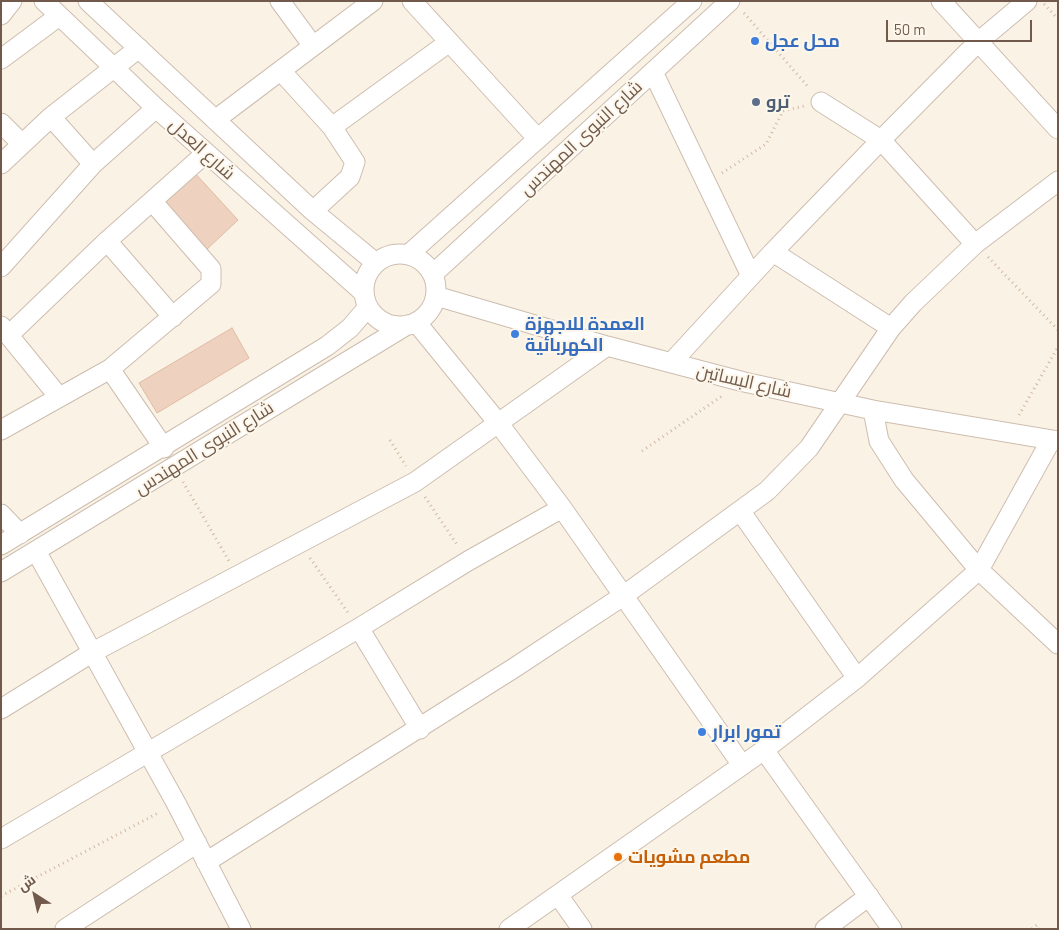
<!DOCTYPE html>
<meta charset="utf-8">
<style>
body{margin:0}
#map{position:relative;width:1059px;height:930px;overflow:hidden;background:#faf3e5;font-family:Barlow,Cairo,sans-serif}
canvas{display:block}
.frame{position:absolute;inset:0;border:2px solid #715a4c;pointer-events:none}
.north{position:absolute;left:10px;top:870px;width:50px;height:50px;-webkit-text-stroke:4px #fdf7eb;paint-order:stroke;rotate:325deg;font-size:14px;font-weight:700;line-height:20px;text-align:center;color:#715a4c}
.north::after{content:'';display:block;margin:auto;width:18px;height:22px;background:#715a4c;clip-path:polygon(50% 0,100% 100%,50% 72%,0 100%)}
.scale{position:absolute;left:886px;top:20px;width:146px;height:22px;box-sizing:border-box;border:2px solid #715a4c;border-top:0;padding-left:6px;font-size:15px;line-height:18px;white-space:nowrap;color:#715a4c;-webkit-text-stroke:4px #fdf7eb;paint-order:stroke}
</style>
<div id="map">
<canvas width="1059" height="930"></canvas>
<div class="frame"></div>
<div class="north">ش</div>
<div class="scale">50 m</div>
</div>
<script>
const context = document.querySelector('canvas').getContext('2d');
context.lineJoin = 'round';
function paint(path, color) { context.fillStyle = color; context.fill(path, 'evenodd'); }
const toPath = rows => new Path2D(rows.map(r => 'M' + r).join(''));
function trace(path, color, width, dash) { context.strokeStyle = color; context.lineWidth = width; context.lineCap = dash ? 'butt' : 'round'; context.setLineDash(dash || []); context.stroke(path); }
function drawText(font, color, halo, rows, align = 'center') {
  context.font = font + ' Barlow,Cairo,sans-serif'; context.lineWidth = 4; context.setLineDash([]); context.textBaseline = 'middle'; context.strokeStyle = halo; context.fillStyle = color; for (const [text, x, y, turn = 0] of rows) {
    context.save(); context.translate(x, y); context.rotate((+turn || 0) * Math.PI / 180); context.textAlign = isNaN(turn) ? turn : align; if (halo) context.strokeText(text, 0, 0); context.fillText(text, 0, 0); context.restore();
  }
}
const building = toPath([
 [193,171,238,220,205,251,159,202,193,171],
 [232,328,249,358,157,413,139,383,232,328]
]);
paint(building, '#eed2bf');
trace(building, '#dfbaa1', 1);
const minor = toPath([
 [44,1,156,108,364,293],
 [88,1,313,211,376,263],
 [280,1,313,46],
 [412,1,538,139],
 [941,1,1058,129],
 [1,15,12,1],
 [1,59,59,16],
 [281,71,332,127,355,162,350,177,313,211],
 [653,72,751,276],
 [821,102,881,140,975,244],
 [51,117,93,164],
 [215,120,373,1],
 [1,123,21,143],
 [332,127,448,43],
 [1,164,51,117,139,48],
 [107,241,173,317],
 [773,252,891,328],
 [409,254,692,1],
 '364 290a36 36 0 1 1 72 0a36 36 0 1 1-72 0Z',
 [1,267,93,164,156,108],
 [433,274,730,1],
 [436,296,607,346,744,382,873,410,1058,441],
 [416,322,499,424,562,508,742,765],
 [1,326,59,397],
 [9,335,107,241,206,153],
 [671,363,773,252,881,140,977,43,1027,1],
 [110,369,164,448],
 [873,410,879,441,904,480,979,570,1058,644],
 [1,430,110,369,211,284,211,269,152,201],
 [741,512,857,678],
 [1,514,20,534],
 [1,545,327,346,350,328,368,307],
 [36,551,176,803,241,929],
 [1,572,407,325],
 [359,628,420,729],
 [1,709,93,652,415,482,607,346],
 [764,750,892,929],
 [1,839,359,628,468,561,562,508],
 [206,862,514,668,623,596,767,491,809,448,891,328,913,303,975,244,1058,181],
 [558,895,582,929],
 [65,929,197,843],
 [509,929,764,750,857,678,979,570,1051,440],
 [825,929,869,896]
]);
trace(minor, '#cdbdaf', 21);
trace(toPath([
 [1044,4,1058,19],
 [744,13,809,88],
 [722,173,766,144,783,111,804,106],
 [988,257,1058,330],
 [1019,415,1058,347],
 [390,440,406,466],
 [642,451,722,396],
 [183,482,229,561],
 [425,497,458,546],
 [310,558,349,614],
 [1,896,160,812],
 [1032,929,1037,925,1039,929]
]), '#d2b6a2', 3, [1, 4]);
trace(minor, '#fff', 19);
for (const [x, y, r, color] of [
 [755,41,5,"#3f7fe0"],
 [756,102,5,"#5c6f8a"],
 [515,334,5,"#3f7fe0"],
 [702,732,5,"#3f7fe0"],
 [618,857,5,"#e8710a"]
]) { const dot = new Path2D(); dot.arc(x, y, r, 0, 2 * Math.PI); context.fillStyle = color; context.fill(dot); trace(dot, '#fdf7eb', 2); }
drawText('bold 18px', '#366cbe', '#fdf7eb', [
 ["محل عجل",765,41],
 ["العمدة للاجهزة",525,324],
 ["الكهربائية",525,345],
 ["تمور ابرار",712,732]
], 'left');
drawText('bold 18px', '#4e5e75', '#fdf7eb', [
 ["ترو",766,102]
], 'left');
drawText('18px', '#715a4c', '#fdf7eb', [
 ["شارع النبوى المهندس",581,138,-43],
 ["شارع العدل",202,149,42],
 ["شارع البساتين",744,381,13],
 ["شارع النبوى المهندس",204,448,-32]
]);
drawText('bold 18px', '#c56008', '#fdf7eb', [
 ["مطعم مشويات",628,857]
], 'left');
</script>
